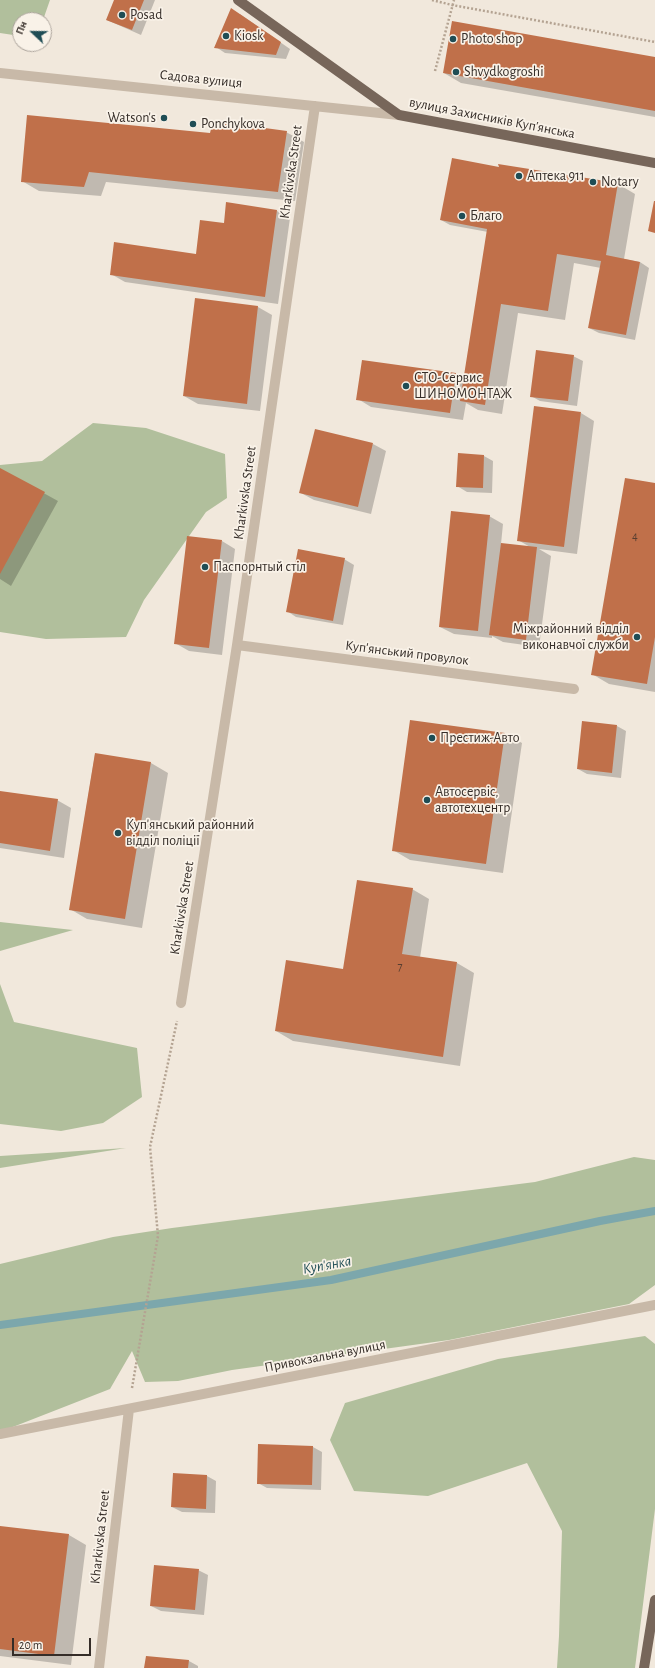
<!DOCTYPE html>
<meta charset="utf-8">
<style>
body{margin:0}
#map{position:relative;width:655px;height:1668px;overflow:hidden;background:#f1e8dc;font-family:"Alegreya Sans",sans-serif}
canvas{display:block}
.north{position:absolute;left:12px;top:12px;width:40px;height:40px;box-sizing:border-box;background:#f9f2e8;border:1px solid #aba39b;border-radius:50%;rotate:292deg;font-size:11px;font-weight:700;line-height:16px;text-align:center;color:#352d28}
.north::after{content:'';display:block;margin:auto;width:14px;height:18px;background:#1f4d55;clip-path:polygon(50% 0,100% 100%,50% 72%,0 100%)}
.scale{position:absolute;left:12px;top:1638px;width:79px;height:18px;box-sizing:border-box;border:2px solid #352d28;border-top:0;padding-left:5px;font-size:12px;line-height:14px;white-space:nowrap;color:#352d28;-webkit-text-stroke:3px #f9f2e8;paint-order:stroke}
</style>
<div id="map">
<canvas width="655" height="1668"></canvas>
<div class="north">Пн</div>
<div class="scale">20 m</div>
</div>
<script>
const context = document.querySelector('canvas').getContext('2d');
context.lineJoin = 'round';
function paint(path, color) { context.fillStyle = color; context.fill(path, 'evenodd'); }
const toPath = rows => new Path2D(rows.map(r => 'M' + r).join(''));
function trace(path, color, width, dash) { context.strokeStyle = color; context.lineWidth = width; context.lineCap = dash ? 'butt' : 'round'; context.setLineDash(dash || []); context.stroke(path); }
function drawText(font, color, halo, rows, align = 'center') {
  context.font = font + ' "Alegreya Sans",sans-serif'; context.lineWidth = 3.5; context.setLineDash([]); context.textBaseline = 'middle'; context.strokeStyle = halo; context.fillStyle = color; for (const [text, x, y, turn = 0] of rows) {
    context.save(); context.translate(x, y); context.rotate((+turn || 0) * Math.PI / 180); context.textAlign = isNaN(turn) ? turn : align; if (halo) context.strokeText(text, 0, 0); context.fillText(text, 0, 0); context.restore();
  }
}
paint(toPath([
 [0,0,50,0,43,20,20,20,20,36,0,33],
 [93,423,146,428,225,454,227,498,206,512,144,600,126,637,46,639,0,632,0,465,42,461],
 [0,922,73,930,0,951],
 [0,984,14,1022,137,1048,142,1097,103,1123,61,1131,0,1124],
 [126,1148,0,1168,0,1156],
 [634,1157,655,1160,655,1285,629,1304,449,1340,232,1370,178,1381,145,1382,132,1351,110,1389,0,1432,0,1264,113,1237,172,1228,535,1182],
 [645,1336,655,1344,655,1509,635,1668,557,1668,559,1636,562,1531,527,1463,428,1496,354,1491,330,1440,345,1403,498,1359]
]), '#b1bf9c');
paint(toPath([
 [115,0,155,0,141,35,107,20],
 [240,14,290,49,286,59,225,53,216,47],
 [655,58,655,117,461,83,444,73],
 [286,132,304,142,295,201,106,182,101,196,39,191,22,181,211,134],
 [499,165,618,184,635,194,624,259,640,262,649,268,635,340,599,333,589,328,601,268,574,263,565,320,518,313,502,414,478,410,466,403,463,420,371,407,358,399,455,374,464,379,488,232,450,225,441,220,499,168],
 [277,211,290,218,278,304,125,282,111,274,196,255,224,224],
 [196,299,258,307,272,315,260,411,198,404,184,396],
 [573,356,583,361,577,406,540,401,531,396],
 [581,413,594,421,577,554,539,549,551,556,539,647,503,642,492,636,492,638,454,634,440,627,489,516,503,524,501,544,530,547,518,540],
 [373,444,386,451,371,514,314,500,301,493],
 [484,456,493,461,492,493,467,492,457,486],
 [0,469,58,501,11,586,0,579],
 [655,484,655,692,609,684,592,674],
 [222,541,235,549,222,655,189,651,175,643],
 [344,559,354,565,343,625,296,617,287,611],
 [617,726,626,731,621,778,587,774,578,769],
 [505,734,522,743,503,873,410,860,393,850],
 [95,754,151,763,168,773,142,928,87,919,70,909],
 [0,792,57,800,71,808,64,858,0,848],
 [412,889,429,899,420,958,457,963,474,973,460,1066,293,1041,276,1031,344,970],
 [313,1447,322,1452,321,1490,267,1488,258,1483],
 [174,1474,207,1476,216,1481,215,1513,182,1512,172,1507],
 [0,1527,69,1535,86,1545,71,1665,0,1656],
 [198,1570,208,1575,204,1615,161,1611,151,1606],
 [189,1661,198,1666,198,1668,145,1668]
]), '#0003');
trace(toPath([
 [0,1325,331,1280,600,1221,655,1211]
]), '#7ca7ac', 8);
paint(toPath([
 [114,0,144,0,132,30,106,20],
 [231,8,281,42,276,55,214,48],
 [452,21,655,57,655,111,443,73],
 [27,115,210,133,213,121,287,131,278,192,89,172,84,187,21,182],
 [452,158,499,167,498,164,618,183,606,255,640,262,626,335,588,328,601,261,557,254,548,311,501,304,485,405,460,401,487,229,440,220],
 [654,201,655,201,655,233,648,231],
 [226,202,277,210,265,297,110,275,114,242,196,254,200,220,224,223],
 [195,298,258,306,247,404,183,396],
 [536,350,574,355,568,401,530,397],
 [362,360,456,373,450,413,356,400],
 [534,406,581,412,564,547,517,541],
 [315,429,373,443,358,507,299,493],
 [458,453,484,455,483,488,456,487],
 [0,468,45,492,0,574],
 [625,478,655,483,655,637,647,684,591,675],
 [451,511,490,515,478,631,439,627],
 [187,536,222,540,209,648,174,644],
 [501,543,537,547,526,640,489,635],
 [298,549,345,558,333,621,286,612],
 [410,720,505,733,486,864,392,851],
 [582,721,617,725,612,773,577,769],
 [95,753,151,762,125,919,69,910],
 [0,791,58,799,50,851,0,843],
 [357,880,413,888,402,954,457,962,443,1057,275,1031,286,960,343,969],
 [258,1444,313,1446,312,1485,257,1484],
 [173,1473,207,1475,206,1509,171,1507],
 [0,1526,69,1534,54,1656,0,1649],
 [154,1565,199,1569,195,1610,150,1606],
 [146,1656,189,1660,188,1668,144,1668]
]), '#c0704a');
trace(toPath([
 [432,0,452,5,655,42],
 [435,71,454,0],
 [132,1388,158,1236,150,1147,177,1021]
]), '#b4a392', 2.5, [2, 2]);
trace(toPath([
 [0,73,399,115],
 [237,645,574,689],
 [181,1003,237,645,315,106],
 [0,1434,655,1305],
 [99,1668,129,1409]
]), '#c8b9a8', 10);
trace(toPath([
 [238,0,399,115,655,163],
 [644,1668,655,1600]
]), '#77665a', 10);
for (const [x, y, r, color] of [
 [122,15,4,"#1f4d55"],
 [226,36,4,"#1f4d55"],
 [453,39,4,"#1f4d55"],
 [456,72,4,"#1f4d55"],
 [164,118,4,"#1f4d55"],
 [193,124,4,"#1f4d55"],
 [519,176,4,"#1f4d55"],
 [593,182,4,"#1f4d55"],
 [462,216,4,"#1f4d55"],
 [406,386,4,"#1f4d55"],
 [205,567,4,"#1f4d55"],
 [637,637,4,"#1f4d55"],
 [432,738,4,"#1f4d55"],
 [427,800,4,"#1f4d55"],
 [118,833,4,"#1f4d55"]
]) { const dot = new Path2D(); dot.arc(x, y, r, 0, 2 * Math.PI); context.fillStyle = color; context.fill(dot); trace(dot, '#f9f2e8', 1.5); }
drawText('12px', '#583e30', null, [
 ["4",635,536],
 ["7",400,966]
]);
drawText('14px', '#352d28', '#f9f2e8', [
 ["Posad",130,15],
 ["Kiosk",234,36],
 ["Photo shop",461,39],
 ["Shvydkogroshi",464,72],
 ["Watson's",156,118,"right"],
 ["Ponchykova",201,124],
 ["Аптека 911",527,176],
 ["Notary",601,182],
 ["Благо",470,216],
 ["СТО-Сервис",414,378],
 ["ШИНОМОНТАЖ",414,394],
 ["Паспорнтый стіл",213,567],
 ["Міжрайонний відділ",629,629,"right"],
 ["виконавчої служби",629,645,"right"],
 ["Престиж-Авто",440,738],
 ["Автосервіс,",435,792],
 ["автотехцентр",435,808],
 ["Куп'янський районний",126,825],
 ["відділ поліції",126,841]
], 'left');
drawText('14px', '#352d28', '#f9f2e8', [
 ["Садова вулиця",201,79,6],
 ["вулиця Захисників Куп'янська",492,118,11],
 ["Kharkivska Street",291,172,-82],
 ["Kharkivska Street",245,493,-82],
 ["Куп'янський провулок",407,653,7],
 ["Kharkivska Street",182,908,-81],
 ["Привокзальна вулиця",325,1356,-11],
 ["Kharkivska Street",100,1537,-84]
]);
drawText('italic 15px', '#1f4d55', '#f9f2e8', [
 ["Куп'янка",327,1265,-10]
]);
</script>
